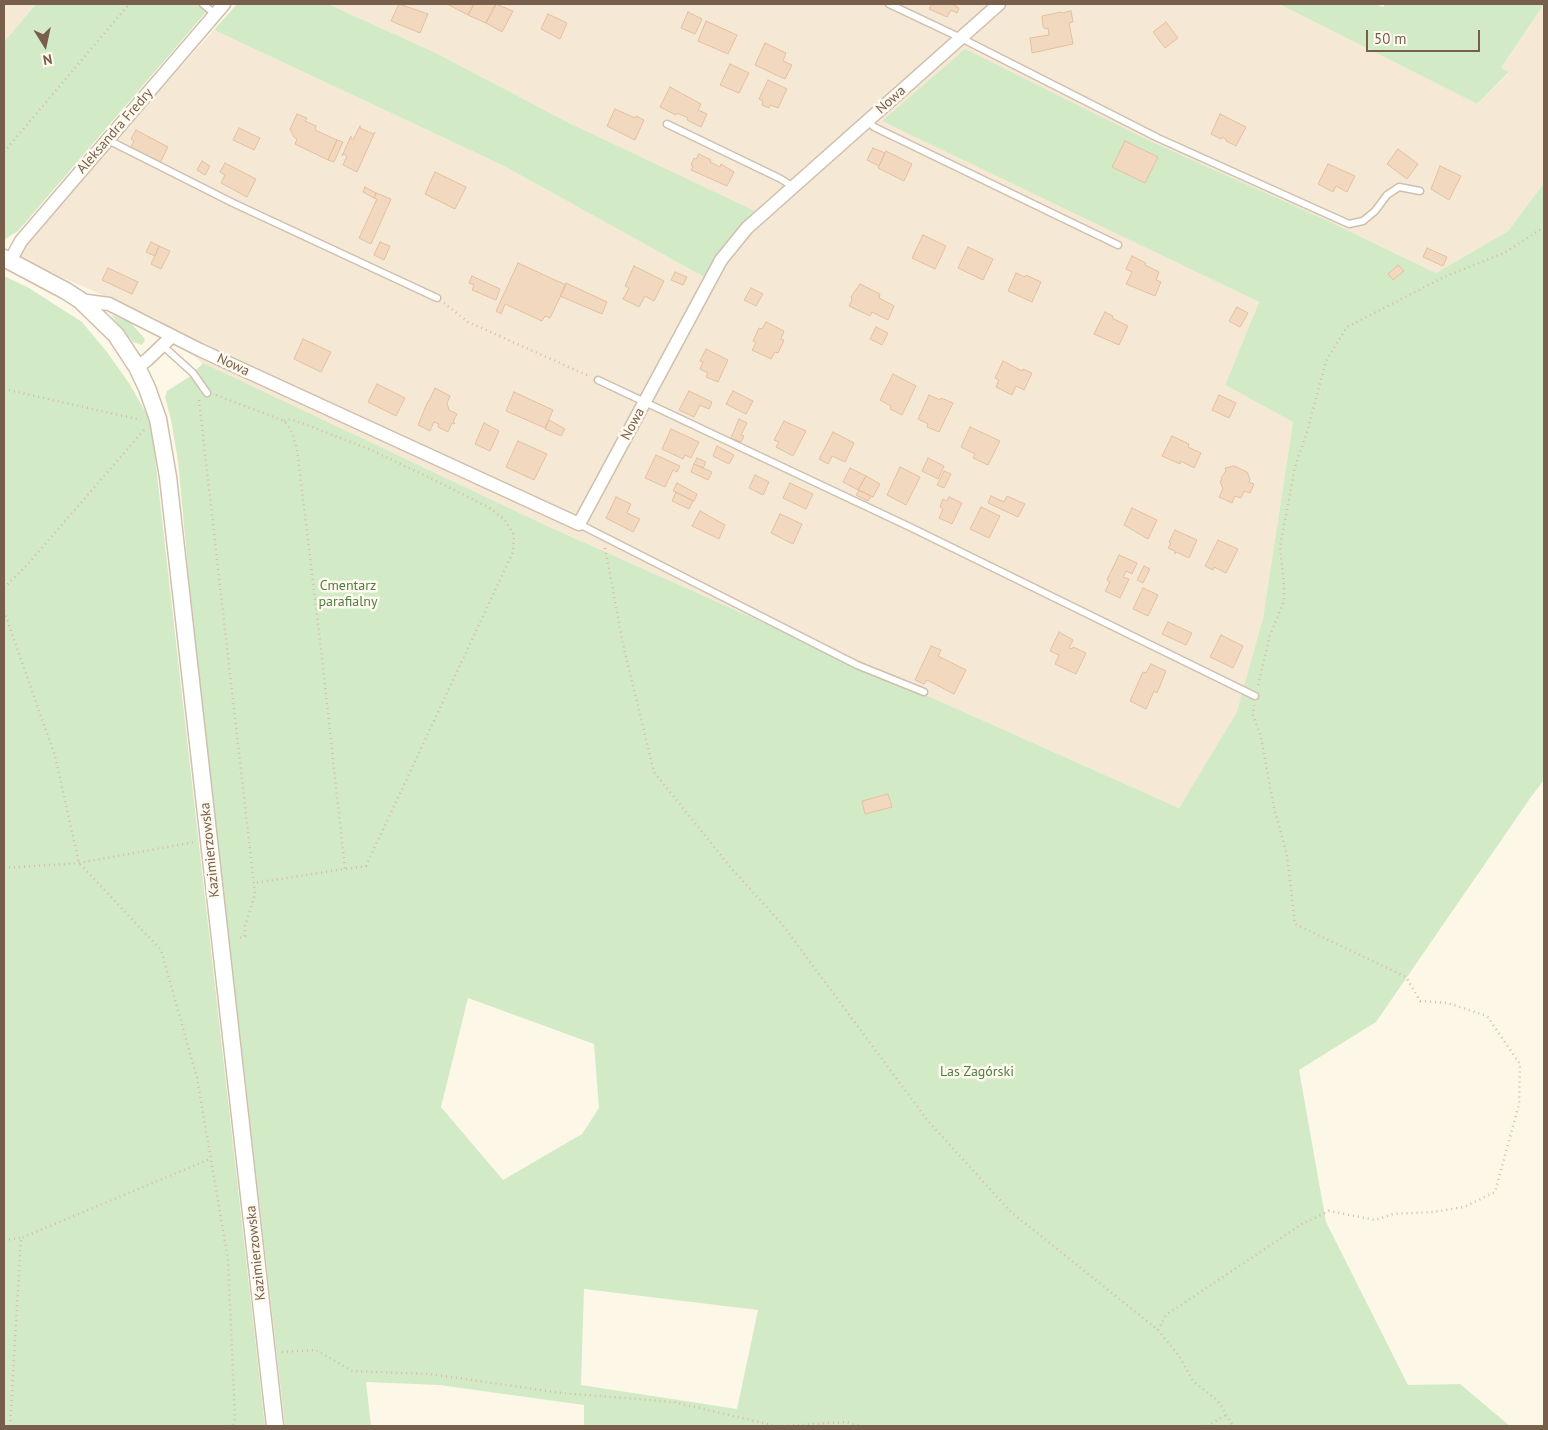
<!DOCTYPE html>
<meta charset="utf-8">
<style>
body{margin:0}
#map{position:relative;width:1548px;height:1430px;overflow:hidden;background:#fdf7e8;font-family:"PT Sans",sans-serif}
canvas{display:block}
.frame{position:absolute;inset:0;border:5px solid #785f4b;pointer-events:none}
.north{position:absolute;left:20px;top:20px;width:50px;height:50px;-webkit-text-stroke:4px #fffaef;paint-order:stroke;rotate:170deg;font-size:14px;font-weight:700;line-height:20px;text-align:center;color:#785f4b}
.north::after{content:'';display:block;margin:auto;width:18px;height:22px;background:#785f4b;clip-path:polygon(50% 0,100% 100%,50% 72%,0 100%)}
.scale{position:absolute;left:1366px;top:30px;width:114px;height:22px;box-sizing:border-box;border:2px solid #785f4b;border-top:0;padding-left:6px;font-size:15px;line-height:18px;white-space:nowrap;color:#785f4b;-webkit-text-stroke:4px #fffaef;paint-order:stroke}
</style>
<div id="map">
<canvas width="1548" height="1430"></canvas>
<div class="frame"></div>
<div class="north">N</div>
<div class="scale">50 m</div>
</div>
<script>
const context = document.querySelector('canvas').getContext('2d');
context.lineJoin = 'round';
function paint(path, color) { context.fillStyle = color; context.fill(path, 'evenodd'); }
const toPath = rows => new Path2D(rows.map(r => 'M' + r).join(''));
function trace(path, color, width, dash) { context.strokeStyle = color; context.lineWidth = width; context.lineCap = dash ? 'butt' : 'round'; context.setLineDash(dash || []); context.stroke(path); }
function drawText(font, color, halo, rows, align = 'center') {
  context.font = font + ' "PT Sans",sans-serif'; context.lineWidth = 5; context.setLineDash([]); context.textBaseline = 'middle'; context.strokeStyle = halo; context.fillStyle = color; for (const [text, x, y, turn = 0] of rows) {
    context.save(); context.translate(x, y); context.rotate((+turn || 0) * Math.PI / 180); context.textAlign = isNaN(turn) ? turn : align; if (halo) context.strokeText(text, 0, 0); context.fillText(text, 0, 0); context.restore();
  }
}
paint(toPath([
 [4,4,36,4,4,42],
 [328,4,1279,4,1477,104,1509,73,1501,68,1544,4,1544,183,1508,231,1436,273,1324,219,1150,141,883,121,1259,302,1225,385,1293,422,1263,618,1238,712,1179,808,545,525,203,364,157,319,11,255,214,30,504,166,704,277,719,253,573,125,434,52]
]), '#f5e9d6');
paint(toPath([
 [36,4,213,4,18,231,4,240,4,42],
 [237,4,328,4,434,52,573,125,755,211,719,253,704,277,504,166,214,30],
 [1279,4,1375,4,1383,7,1385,4,1544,4,1501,68,1509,72,1477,104],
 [965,49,1150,141,1324,219,1436,273,1508,231,1544,183,1544,780,1531,797,1376,1022,1299,1070,1326,1222,1408,1385,1460,1384,1510,1426,584,1426,584,1405,439,1385,366,1382,371,1426,285,1426,193,623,178,461,171,420,165,397,167,391,189,377,203,363,545,525,1179,808,1237,712,1263,618,1293,422,1225,385,1259,302,882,121],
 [468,998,594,1044,599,1108,582,1134,503,1180,441,1107],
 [584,1289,758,1310,737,1409,581,1385],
 [4,276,29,288,82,322,107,352,129,383,151,422,265,1426,4,1426],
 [111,315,130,322,145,339,144,342,142,345,133,342]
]), '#d2ebc6');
const building = toPath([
 [399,4,428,14,420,33,391,21,399,4],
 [447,4,474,4,468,15,447,4],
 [474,4,496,4,486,23,468,15,474,4],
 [496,4,513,11,502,32,486,23,496,4],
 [932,4,956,4,955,6,959,8,957,13,951,10,947,17,929,9,932,4],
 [1071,11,1073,22,1069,23,1073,44,1032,53,1030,38,1049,35,1048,28,1045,29,1043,26,1042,16,1061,12,1062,13,1071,11],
 [688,12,702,19,695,34,681,28,688,12],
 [548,14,567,23,560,39,541,29,548,14],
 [706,21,737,35,728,54,698,41,706,21],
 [1166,22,1178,38,1165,48,1153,32,1166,22],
 [765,43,786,53,783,61,792,65,785,79,755,65,765,43],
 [730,64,749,73,739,93,720,85,730,64],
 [768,80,787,89,778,108,770,105,769,108,762,105,763,101,759,99,768,80],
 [670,87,701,104,698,110,707,114,701,127,687,120,688,118,677,113,676,115,660,107,670,87],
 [615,109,635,118,636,116,644,120,635,140,607,126,615,109],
 [297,114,307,118,305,121,316,126,315,130,337,140,328,160,295,144,297,139,294,137,290,129,297,114],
 [1220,114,1246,127,1236,146,1226,141,1226,139,1222,137,1221,139,1211,134,1220,114],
 [360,126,360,128,373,134,375,132,357,172,343,165,347,156,344,154,342,156,351,136,351,139,353,140,360,126],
 [239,128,260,138,254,150,233,140,239,128],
 [136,130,168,147,160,163,131,147,134,141,131,139,136,130],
 [337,140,343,142,334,162,328,160,337,140],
 [1125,141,1158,157,1145,183,1112,167,1125,141],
 [873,148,885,153,879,166,867,160,873,148],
 [1398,149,1418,164,1407,179,1387,164,1398,149],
 [886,151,912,164,904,181,878,168,886,151],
 [699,154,711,160,710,162,720,167,721,164,734,172,727,186,691,170,693,166,691,165,694,158,696,159,699,154],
 [202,161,210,166,205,175,197,170,202,161],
 [225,163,256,179,247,197,221,183,225,175,220,172,225,163],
 [1328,164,1355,176,1347,192,1336,186,1333,192,1318,184,1328,164],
 [1440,166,1461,176,1449,200,1431,189,1440,166],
 [435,172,466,187,455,209,425,194,435,172],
 [365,187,376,193,374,198,363,192,365,187],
 [376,193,391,199,371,244,359,238,377,199,374,198,376,193],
 [923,235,946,246,935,269,912,258,923,235],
 [151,242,159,246,155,256,146,252,151,242],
 [380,242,390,246,384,260,374,255,380,242],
 [159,246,170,251,161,269,151,264,159,246],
 [968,247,993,259,983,280,958,268,968,247],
 [1427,248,1447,257,1443,266,1423,257,1427,248],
 [1132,256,1146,263,1145,265,1159,272,1156,280,1161,282,1155,296,1126,284,1132,272,1126,269,1132,256],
 [518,263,566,285,550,318,545,316,542,321,505,304,501,314,496,311,518,263],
 [1398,265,1404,271,1393,280,1388,274,1398,265],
 [634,266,664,281,654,301,645,296,639,307,623,299,629,288,625,286,634,266],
 [108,268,138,282,132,294,102,280,108,268],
 [675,272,687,277,683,285,671,280,675,272],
 [1016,273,1025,277,1026,275,1041,282,1032,302,1008,291,1016,273],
 [472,276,500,289,496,300,472,290,474,285,469,283,472,276],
 [566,283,607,302,602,314,560,296,566,283],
 [860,284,880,294,879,298,894,306,888,320,872,312,870,316,849,306,852,300,851,297,860,284],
 [751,288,763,294,756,306,744,300,751,288],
 [1237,307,1248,313,1240,327,1229,321,1237,307],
 [1105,312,1113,316,1112,318,1128,326,1119,345,1094,334,1105,312],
 [766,322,784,331,781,339,784,340,778,353,775,352,771,359,752,350,756,343,753,341,759,328,762,329,766,322],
 [876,327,888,333,882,345,870,339,876,327],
 [303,339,331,352,321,372,294,359,303,339],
 [706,349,728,360,718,382,706,377,708,373,700,369,703,362,700,361,706,349],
 [1003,361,1022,371,1023,369,1032,373,1024,390,1016,386,1012,395,996,387,999,380,995,378,1003,361],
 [893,374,916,386,902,415,890,409,891,406,880,400,893,374],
 [377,384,405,398,396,416,368,402,377,384],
 [435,388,450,396,447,403,449,410,457,414,453,422,455,423,454,424,452,423,448,432,438,427,439,424,434,422,430,431,418,425,428,401,429,401,435,388],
 [689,391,712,402,709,409,700,405,694,417,679,410,689,391],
 [733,391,753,401,746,414,726,404,733,391],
 [514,392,553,410,545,428,506,411,514,392],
 [929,395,940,400,941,398,953,403,939,432,927,427,928,424,918,419,929,395],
 [1219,395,1236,403,1229,418,1212,410,1219,395],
 [739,419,747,423,741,435,744,436,741,442,731,438,739,419],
 [549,420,565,429,561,436,545,429,549,420],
 [784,421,806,431,793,456,776,447,779,442,774,440,784,421],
 [484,423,499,431,490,451,475,444,484,423],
 [970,427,1000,441,988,465,973,458,975,454,961,447,970,427],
 [671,429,699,442,691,458,685,455,683,459,662,449,671,429],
 [833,432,854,443,845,462,832,456,828,464,819,459,833,432],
 [1172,436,1189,444,1188,447,1201,453,1194,468,1181,461,1180,464,1162,456,1172,436],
 [518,441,547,454,534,480,506,467,518,441],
 [717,446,734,455,729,464,713,456,717,446],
 [656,455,680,466,677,472,673,470,665,487,645,478,656,455],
 [697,458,706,462,703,468,694,464,697,458],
 [928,458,944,466,938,479,922,471,928,458],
 [694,464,712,472,708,480,691,472,694,464],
 [1234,466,1247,472,1250,479,1249,482,1254,484,1250,493,1244,491,1241,498,1235,496,1232,503,1219,497,1223,489,1220,481,1222,480,1221,478,1226,471,1225,468,1234,466],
 [900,467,920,477,906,505,887,495,900,467],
 [850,468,866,476,858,490,843,482,850,468],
 [944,471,951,474,944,488,937,485,944,471],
 [755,475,769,482,763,495,749,488,755,475],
 [866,476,880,484,873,497,858,490,866,476],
 [677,483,697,494,694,501,673,491,677,483],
 [790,483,813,494,806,509,783,498,790,483],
 [859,490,871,496,868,501,856,495,859,490],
 [676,492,693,501,689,509,672,501,676,492],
 [991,496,1004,502,1007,496,1025,504,1018,517,988,503,991,496],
 [616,497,631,504,627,513,640,519,633,532,606,518,616,497],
 [949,497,962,503,952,524,939,518,943,509,940,507,943,499,947,501,949,497],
 [981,507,1000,516,989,538,970,529,981,507],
 [1132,508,1157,520,1148,539,1124,525,1132,508],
 [700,511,725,525,719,539,692,526,700,511],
 [780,514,802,524,793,544,771,533,780,514],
 [1175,530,1197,540,1189,558,1176,552,1175,554,1175,551,1168,548,1171,543,1169,542,1175,530],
 [1218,540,1238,549,1226,573,1214,567,1213,570,1205,566,1218,540],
 [1119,555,1137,563,1132,574,1126,571,1123,577,1129,579,1120,598,1105,591,1110,582,1107,580,1119,555],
 [1144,566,1150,569,1143,583,1137,580,1144,566],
 [1143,588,1158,595,1148,616,1133,609,1143,588],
 [1168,622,1192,633,1186,645,1162,634,1168,622],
 [1059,632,1073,640,1069,648,1072,649,1073,647,1086,653,1076,674,1055,664,1059,655,1050,651,1059,632],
 [1221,635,1243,646,1233,668,1210,657,1221,635],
 [931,646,941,650,938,656,966,670,954,694,927,680,924,684,915,680,931,646],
 [1151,664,1166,671,1157,693,1154,691,1146,709,1130,701,1143,672,1146,673,1151,664],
 [888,794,892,807,865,814,862,801,888,794]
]);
paint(building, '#f2d8bf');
trace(building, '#e5c0a0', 1);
const service = toPath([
 [203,4,215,14],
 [889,4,961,38,1158,138,1349,224,1363,221,1375,211,1387,195,1399,187,1420,191],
 [868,121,874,127,1118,245],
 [667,124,779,178,794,187],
 [108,140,233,203,437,298],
 [162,345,193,373,207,393],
 [598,380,912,528,1255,696],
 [579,524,857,665,924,692]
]);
const minor = toPath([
 [10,261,21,241,224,4],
 [80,300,109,304,200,350,579,524,721,260,747,228,999,4],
 [137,367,147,360,168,340,170,335]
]);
const tertiary = toPath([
 [4,258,66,291,80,300,116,335,137,367,147,388,158,419,168,477,275,1426]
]);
trace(service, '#cfbfad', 9);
trace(minor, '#cfbfad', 15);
trace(tertiary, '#cfbfad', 19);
trace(toPath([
 [4,152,129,4],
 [444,303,468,322,589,376],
 [4,389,141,420],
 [216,395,284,421,291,430,297,449,321,649,345,869,254,883],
 [199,400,255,894,245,926,245,936,236,939],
 [284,421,291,419,369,449,430,478,488,507,504,519,514,535,513,552,366,866,345,869],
 [605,548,624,649,654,772,731,868,782,924,928,1121,1011,1212,1158,1330,1179,1356,1193,1381,1218,1401,1233,1426],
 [4,588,27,565,144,430],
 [4,611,55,756,79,863,161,950,197,1078,228,1259,235,1419,232,1426],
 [1258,685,1270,635,1284,601,1284,585,1280,547,1295,467,1307,432,1326,361,1347,327,1446,276,1504,253,1544,227],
 [4,868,79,863,195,842],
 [4,1240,21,1238],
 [1158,1330,1166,1315,1302,1224,1329,1211,1375,1220,1393,1214,1433,1212,1464,1207,1495,1192,1519,1104,1520,1064,1487,1016,1448,1003,1420,1001,1406,977,1295,924,1287,855,1274,808,1261,737,1253,715,1254,705],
 [282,1352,316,1350,352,1371,430,1374,562,1393,674,1402,776,1426],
 [10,1426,21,1238,210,1159],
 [783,1426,846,1422,862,1426],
 [1207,1426,1226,1415]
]), '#d8bca2', 2.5, [1, 4]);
trace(service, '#fff', 6);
trace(minor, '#fff', 12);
trace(tertiary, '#fff', 16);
drawText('14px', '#785f4b', '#fffaef', [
 ["Nowa",891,100,-42],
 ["Aleksandra Fredry",115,131,-49],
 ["Nowa",233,365,25],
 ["Nowa",633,424,-62],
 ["Kazimierzowska",210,850,-96],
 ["Kazimierzowska",256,1253,-96]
]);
drawText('14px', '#4f7e42', '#fffaef', [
 ["Cmentarz",348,586],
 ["parafialny",348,602],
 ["Las Zagórski",977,1072]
]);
</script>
